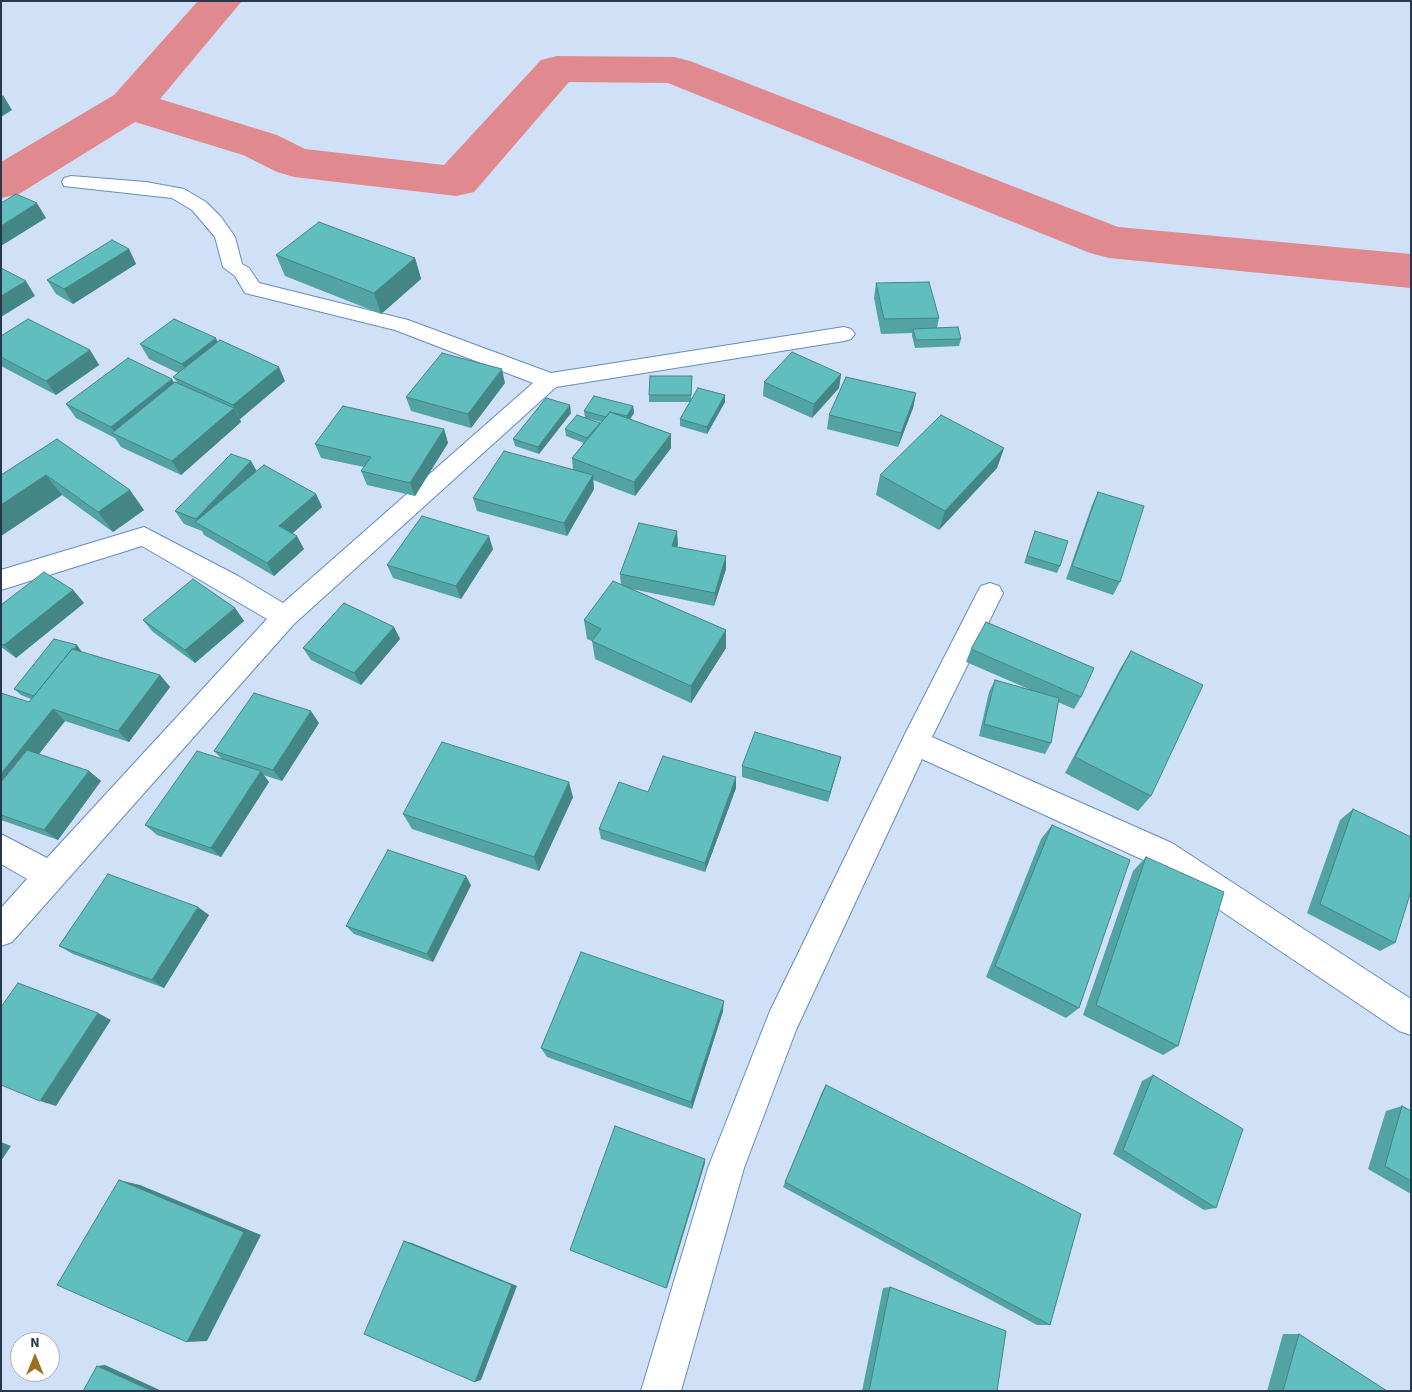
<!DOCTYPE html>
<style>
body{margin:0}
#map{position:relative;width:1412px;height:1392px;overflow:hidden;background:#d0e1f7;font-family:"Source Sans 3",sans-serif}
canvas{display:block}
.frame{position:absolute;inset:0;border:2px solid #27384e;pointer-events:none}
.north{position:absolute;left:10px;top:1332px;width:50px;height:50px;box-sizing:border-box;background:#fff;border:1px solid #a9afb8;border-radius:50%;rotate:0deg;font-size:14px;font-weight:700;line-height:20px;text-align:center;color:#27384e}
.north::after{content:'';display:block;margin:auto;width:18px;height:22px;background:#9d6e20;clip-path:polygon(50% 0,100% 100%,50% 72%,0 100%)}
</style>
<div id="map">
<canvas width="1412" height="1392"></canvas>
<div class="frame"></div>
<div class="north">N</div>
</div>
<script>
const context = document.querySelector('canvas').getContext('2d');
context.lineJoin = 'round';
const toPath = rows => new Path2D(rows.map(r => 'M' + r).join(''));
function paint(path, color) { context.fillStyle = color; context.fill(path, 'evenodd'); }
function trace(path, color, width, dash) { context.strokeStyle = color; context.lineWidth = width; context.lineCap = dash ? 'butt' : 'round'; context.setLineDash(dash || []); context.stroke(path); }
paint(toPath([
 [198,1,242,1,160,99,277,135,305,149,444,165,541,60,557,56,674,57,690,61,1118,227,1411,254,1411,288,1109,258,1090,253,668,83,569,82,474,192,456,196,294,177,277,172,243,155,135,122,19,194,1,198,1,162,114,95,198,1]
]), '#e0898f');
const street = toPath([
 [71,176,146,182,184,189,206,202,221,217,235,237,242,264,249,268,259,283,408,320,551,373,844,327,851,329,855,334,851,339,844,341,556,387,294,624,12,942,1,946,1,908,27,879,1,864,1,834,47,858,267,619,142,546,1,590,1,570,144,527,238,576,283,603,533,383,395,330,245,293,235,276,223,267,215,237,192,210,172,198,64,186,62,182,64,178,71,176],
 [990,583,999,586,1003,593,932,737,1172,843,1411,999,1411,1035,1399,1031,1150,863,922,759,796,1030,744,1168,681,1391,641,1391,708,1168,770,1011,905,734,977,593,981,586,990,583]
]);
trace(street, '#658cbf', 2);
paint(street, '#fff');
paint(toPath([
 [129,249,136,264,73,304,56,294,47,280],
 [276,255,415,258,421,279,381,314,285,276],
 [876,283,939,318,937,328,961,339,959,346,915,348,912,336,912,333,881,334,874,298],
 [1,336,90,350,99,365,56,395,1,366],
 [218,342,285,381,240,419,241,422,181,475,121,447,115,438,76,418,66,404,177,382,173,377,178,373,149,359,140,344],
 [841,374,839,388,812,418,763,396,764,382],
 [692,376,691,400,725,395,725,402,707,434,680,426,680,419,690,402,649,402,649,395],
 [505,383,471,428,411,411,406,397],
 [916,393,913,408,898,447,827,429,829,415],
 [633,406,634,413,630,419,671,434,671,448,635,496,593,480,594,489,567,536,477,511,473,498,573,470,572,458,584,443,566,436,565,429,585,418,584,411],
 [587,418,601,422,600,424],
 [571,413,539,454,515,446,513,439],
 [444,429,448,443,415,496,367,485,361,471,364,467,321,458,315,444],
 [57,439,144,510,113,532,62,495,1,536,1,475],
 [1004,448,997,468,939,530,876,495,880,475],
 [251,461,256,471,316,494,322,507,293,533,304,549,274,576,204,535,202,531,184,524,175,511],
 [1098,492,1120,582,1113,595,1066,579,1092,505],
 [1035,531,1060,566,1057,573,1024,563],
 [678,544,677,547,726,569,714,606,632,589,726,630,726,648,691,703,595,659,592,641,587,639,584,620,621,585,620,574],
 [493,549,461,599,393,578,387,565],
 [73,590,84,603,16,658,1,647,1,605],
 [235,608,244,621,195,663,153,632,143,620],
 [394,627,400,639,361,685,311,660,303,648],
 [971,649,1081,697,1074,709,1058,702,1051,743,1045,754,979,736,989,692,995,680,1031,690,966,662],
 [1131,651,1151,796,1138,811,1065,773,1120,669],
 [82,652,160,675,170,687,129,742,65,721,39,754,89,771,101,781,58,840,1,820,1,693,29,702,31,699,21,695,14,689],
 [319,723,282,781,263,775,269,782,221,857,157,835,145,825,221,758,214,751],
 [841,757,828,802,742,777,742,766],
 [736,788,705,872,601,839,599,829,648,792],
 [573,797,539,871,412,829,403,814],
 [1353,809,1395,943,1380,951,1307,913,1340,820],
 [1052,825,1079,1008,1066,1018,986,977,1041,839],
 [1146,857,1178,1046,1163,1055,1083,1015,1133,871],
 [471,885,433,962,354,934,346,926],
 [209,915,164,988,73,954,59,946],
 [723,1011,692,1109,547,1057,541,1048],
 [1153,1075,1216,1208,1204,1210,1113,1154,1142,1081],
 [826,1085,1050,1325,1037,1325,783,1187,822,1092],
 [1402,1106,1411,1111,1411,1194,1368,1169,1386,1111],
 [890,1287,997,1391,862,1391,883,1288],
 [1283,1334,1299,1334,1387,1391,1267,1391]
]), '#53a3a4');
paint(toPath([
 [3,95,12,110,1,117,1,97],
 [37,203,46,218,1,246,1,226],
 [129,249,136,264,73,304,64,289],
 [415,258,421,279,381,314,374,293],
 [26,281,35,296,1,317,1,296],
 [216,338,223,353,190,378,182,364],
 [90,350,99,365,56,395,46,381],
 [279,367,285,381,240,419,233,405],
 [502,369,505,383,471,428,468,414],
 [841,374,839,388,812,418,814,404],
 [172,379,180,393,117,435,111,427],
 [916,393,913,408,898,447,901,433],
 [725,395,725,402,707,434,707,427],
 [570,405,571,413,539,454,538,447],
 [633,406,634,413,627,423,627,416],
 [234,408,241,422,181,475,172,461],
 [444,429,448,443,415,496,410,483],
 [671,434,671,448,635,496,634,482],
 [1004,448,997,468,939,530,945,511],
 [251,461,259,475,199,524,196,519],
 [46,475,62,495,1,536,1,505],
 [593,475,594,489,567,536,564,523],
 [130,490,144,510,113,532,98,512],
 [316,494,322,507,286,539,279,526],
 [677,531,678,544,673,559,672,546],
 [297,536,304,549,274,576,267,563],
 [489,536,493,549,461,599,456,586],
 [726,556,726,569,714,606,715,593],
 [73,590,84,603,16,658,4,645],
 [235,608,244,621,195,663,185,650],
 [394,627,400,639,361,685,354,673],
 [726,630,726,648,691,703,691,686],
 [77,645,82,652,37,696],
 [160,675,170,687,129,742,118,731],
 [53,709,65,721,1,802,1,774],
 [311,711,319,723,282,781,273,770],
 [841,757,838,768,828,802,830,792],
 [89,771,101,781,58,840,44,830],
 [261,771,269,782,221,857,211,848],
 [736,777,736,788,705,872,705,863],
 [569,782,573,797,539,871,534,857],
 [466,876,471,885,433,962,427,954],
 [198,907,209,915,164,988,152,980],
 [724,1001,723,1011,692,1109,691,1102],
 [98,1013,111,1020,56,1106,40,1101],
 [1,1142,11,1146,1,1161],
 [705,1159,705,1163,667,1288,666,1288],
 [119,1180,140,1185,261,1235,207,1341,187,1342],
 [404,1241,412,1243,517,1286,481,1380,475,1382],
 [105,1365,162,1391,152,1391,97,1366]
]), '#448586');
const building = toPath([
 [16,194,37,203,1,226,1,203,16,194],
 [319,222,415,258,374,293,276,255,319,222],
 [112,240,129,249,64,289,47,280,112,240],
 [1,268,26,281,1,296,1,268],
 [929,282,939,318,884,319,876,283,929,282],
 [28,319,90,350,46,381,1,357,1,336,28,319],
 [174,319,216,338,182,364,140,344,174,319],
 [958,327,961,339,916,340,913,329,958,327],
 [220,340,279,367,233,405,173,377,220,340],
 [792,352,841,374,814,404,764,382,792,352],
 [442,353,502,369,468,414,406,397,442,353],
 [128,358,172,379,111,427,66,404,128,358],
 [650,376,692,376,691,395,649,395,650,376],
 [846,377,916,393,901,433,829,415,846,377],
 [175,382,234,408,172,461,112,433,175,382],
 [698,388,725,395,707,427,680,419,698,388],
 [594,396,633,406,627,416,610,412,606,417,584,411,594,396],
 [546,398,570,405,538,447,513,439,546,398],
 [343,406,444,429,410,483,361,471,371,457,315,444,343,406],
 [610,412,671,434,634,482,572,458,610,412],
 [577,415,600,423,587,438,565,429,577,415],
 [941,415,1004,448,945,511,880,475,941,415],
 [57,439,130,490,98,512,46,475,1,505,1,475,57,439],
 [504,451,593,475,564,523,473,498,504,451],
 [231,454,251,461,196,519,175,511,231,454],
 [264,465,316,494,279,526,297,536,267,563,195,522,264,465],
 [1098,492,1144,506,1120,582,1072,566,1098,492],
 [422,516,489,536,456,586,387,565,422,516],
 [639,523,677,531,672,546,726,556,715,593,620,574,639,523],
 [1035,531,1068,541,1060,566,1027,556,1035,531],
 [44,572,73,590,4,645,1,644,1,605,44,572],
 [193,579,235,608,185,650,143,620,193,579],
 [613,581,726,630,691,686,592,641,601,629,584,620,613,581],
 [344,603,394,627,354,673,303,648,344,603],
 [986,622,1094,668,1081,697,971,649,986,622],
 [54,639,77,645,74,649,72,649,34,696,14,689,54,639],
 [72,649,160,675,118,731,53,709,1,774,1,693,29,702,72,649],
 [1131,651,1203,685,1151,796,1075,757,1131,651],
 [995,680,1059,698,1051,743,984,724,995,680],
 [254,693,311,711,273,770,214,751,254,693],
 [755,732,841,757,830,792,742,766,755,732],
 [442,742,569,782,534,857,403,814,442,742],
 [27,750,89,771,44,830,1,815,1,782,27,750],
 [197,751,261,771,211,848,145,825,197,751],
 [663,756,736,777,705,863,599,829,619,782,648,792,663,756],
 [1353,809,1411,837,1411,891,1395,943,1320,904,1353,809],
 [1052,825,1130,860,1079,1008,995,966,1052,825],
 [388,850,466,876,427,954,346,926,388,850],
 [1146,857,1224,892,1178,1046,1096,1005,1146,857],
 [108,874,198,907,152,980,59,946,108,874],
 [581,952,724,1001,691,1102,541,1048,581,952],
 [18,983,98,1013,40,1101,1,1085,1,1007,18,983],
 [1153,1075,1243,1129,1216,1208,1123,1150,1153,1075],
 [826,1085,1081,1214,1050,1325,785,1182,826,1085],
 [1402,1106,1411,1111,1411,1181,1385,1166,1402,1106],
 [615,1126,705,1159,666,1288,570,1250,615,1126],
 [119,1180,244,1232,187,1342,57,1285,119,1180],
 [404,1241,512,1285,475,1382,364,1334,404,1241],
 [890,1287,1006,1331,997,1391,869,1391,890,1287],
 [1299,1334,1387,1391,1283,1391,1299,1334],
 [97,1366,152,1391,83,1391,97,1366]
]);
paint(building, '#61bebf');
trace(building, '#448586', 1);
</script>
